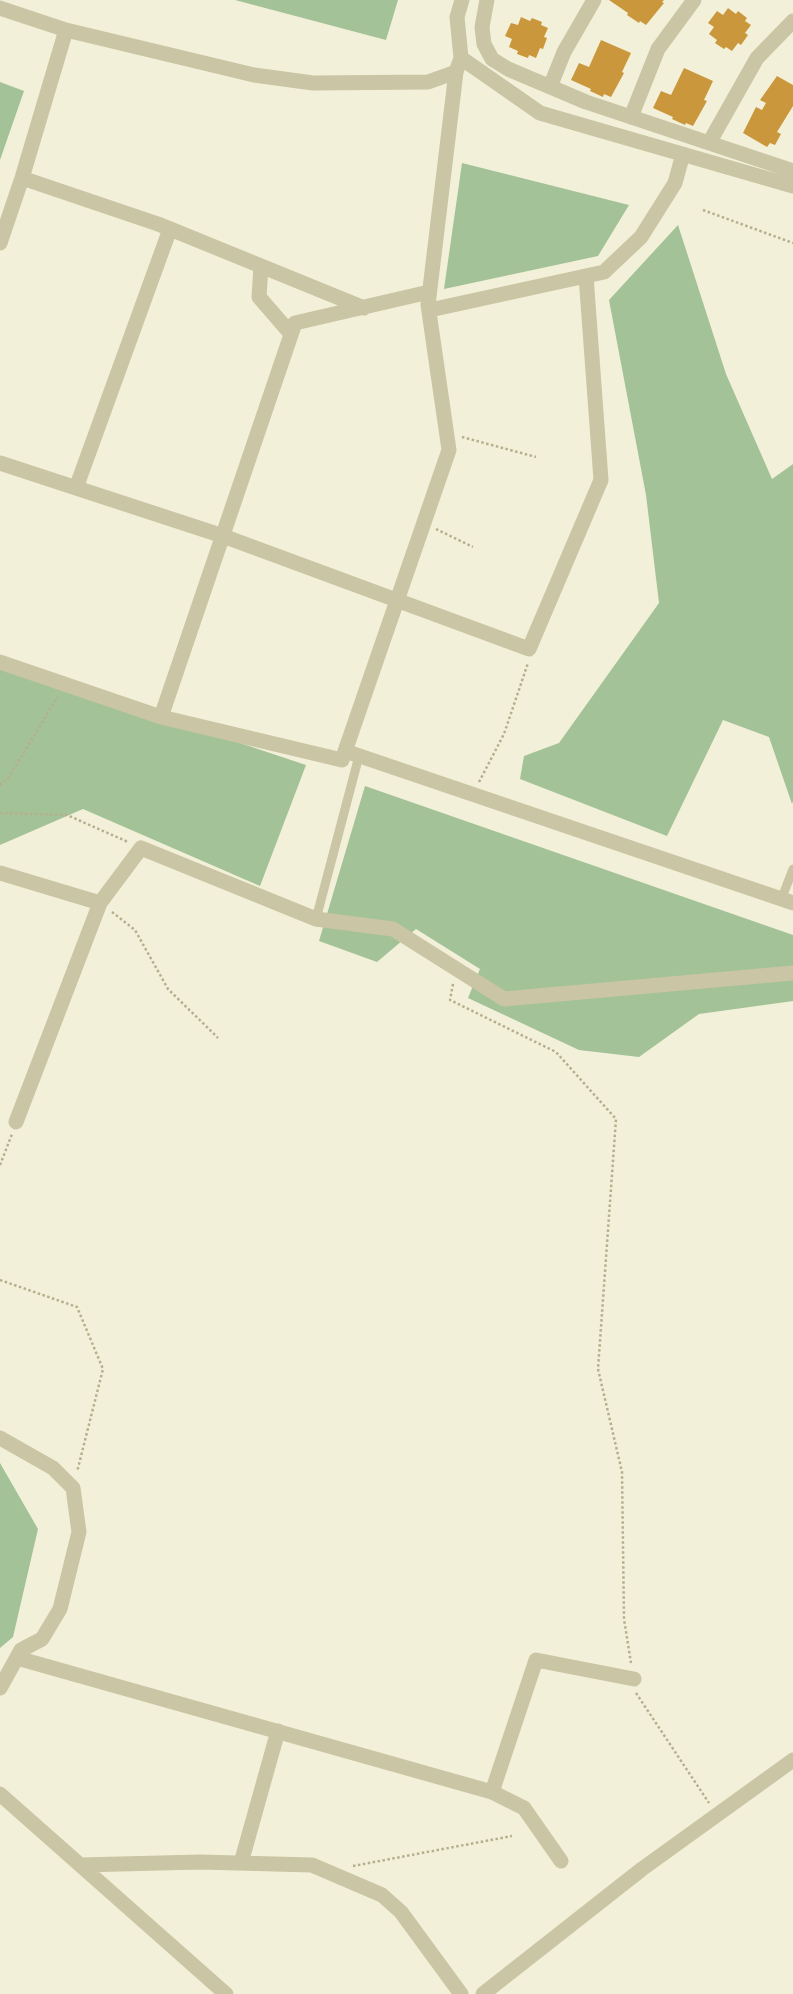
<!DOCTYPE html>
<style>
body{margin:0}
canvas{display:block;background:#f2f0d8}
</style>
<canvas width="793" height="1994"></canvas>
<script>
const context = document.querySelector('canvas').getContext('2d');
context.lineJoin = 'round';
function paint(path, color) { context.fillStyle = color; context.fill(path, 'evenodd'); }
const toPath = rows => new Path2D(rows.map(r => 'M' + r).join(''));
function trace(path, color, width, dash) { context.strokeStyle = color; context.lineWidth = width; context.lineCap = dash ? 'butt' : 'round'; context.setLineDash(dash || []); context.stroke(path); }
paint(toPath([
 [235,0,398,0,386,40],
 [0,82,24,91,0,160],
 [462,163,629,205,598,256,444,289],
 [678,225,726,374,772,479,793,464,793,801,792,804,769,737,723,720,667,836,520,779,524,756,559,743,659,603,646,495,609,300],
 [0,663,306,765,260,886,83,809,0,845],
 [365,786,793,935,793,1001,699,1014,639,1057,579,1050,468,998,480,969,416,929,377,962,319,941],
 [0,1463,38,1529,13,1637,0,1648]
]), '#a3c298');
paint(toPath([
 [609,0,664,0,662,2,664,3,646,25,640,21,639,23,627,15,628,13],
 [728,8,736,14,738,11,747,18,745,21,751,25,745,33,748,35,741,45,738,43,732,51,726,47,724,49,715,43,717,40,709,34,714,27,708,23,717,11,723,15],
 [521,17,530,21,532,18,542,22,541,25,548,28,544,37,547,38,543,49,540,48,536,58,529,55,528,58,517,54,518,51,509,47,512,39,505,36,511,23,518,25],
 [601,40,631,53,622,72,624,73,611,97,604,94,603,97,590,91,591,89,571,80,579,63,589,67],
 [684,68,713,81,704,100,707,101,693,126,686,123,685,125,672,119,673,117,653,108,661,91,671,95],
 [777,76,793,85,793,106,777,132,781,134,775,145,770,143,767,147,743,133,756,107,762,110,766,103,760,100]
]), '#cb973d');
trace(toPath([
 [703,210,793,243],
 [462,437,536,457],
 [436,529,473,547],
 [479,782,504,734,528,663],
 [0,785,9,777,58,696],
 [0,813,67,815,128,842],
 [112,912,135,930,168,989,218,1038],
 [453,984,450,1000,556,1052,616,1119,598,1369,622,1472,624,1619,631,1663],
 [0,1165,12,1134],
 [0,1280,77,1307,103,1369,77,1472],
 [636,1693,709,1803],
 [353,1866,512,1836]
]), '#b6af8e', 2.5, [2.5, 2.5]);
trace(toPath([
 [781,900,793,869],
 [316,919,359,756]
]), '#cac5a4', 9);
trace(toPath([
 [487,0,482,27,484,44,492,59,508,69,586,102,793,171],
 [0,8,66,30,254,75,313,83,428,82,456,72,461,58,457,17,462,0],
 [461,58,540,113,793,186],
 [550,87,564,52,594,0],
 [631,117,658,49,694,0],
 [709,143,757,58,793,21],
 [22,178,158,224,364,308],
 [0,243,22,178,66,30],
 [261,266,259,297,291,334],
 [430,310,604,272,641,237,675,183,683,154],
 [0,463,223,536,529,649,601,480,586,276],
 [76,488,170,229],
 [0,662,161,717,342,760,449,450,428,305,456,72],
 [161,717,295,323,429,292],
 [345,751,793,903],
 [0,873,100,903,16,1122],
 [100,903,141,848,316,919,393,929,504,999,793,973],
 [0,1438,53,1468,73,1488,79,1532,60,1609,42,1639,21,1650,0,1688],
 [17,1658,492,1792,536,1660,634,1679],
 [492,1792,524,1808,561,1861],
 [0,1794,226,1994],
 [241,1863,278,1731],
 [80,1865,200,1862,312,1865,382,1895,401,1912,461,1994],
 [483,1994,642,1869,793,1760]
]), '#cac5a4', 15);
</script>
